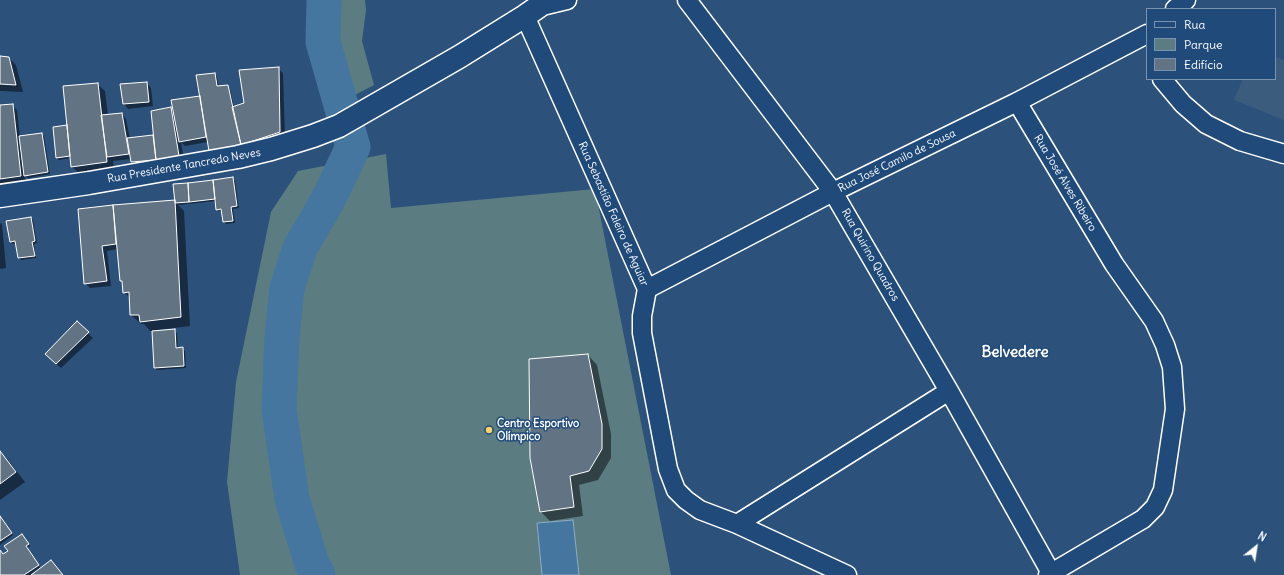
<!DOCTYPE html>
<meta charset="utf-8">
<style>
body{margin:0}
#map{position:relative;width:1284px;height:575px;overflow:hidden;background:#2c527c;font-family:Delius,sans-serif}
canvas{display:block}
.legend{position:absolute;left:1146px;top:8px;width:130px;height:72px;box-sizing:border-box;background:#1f4a7a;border:1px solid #7992af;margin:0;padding:5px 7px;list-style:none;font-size:12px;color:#fff}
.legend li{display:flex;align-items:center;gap:8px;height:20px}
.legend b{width:20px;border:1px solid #7992af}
.north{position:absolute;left:1236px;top:527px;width:40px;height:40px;-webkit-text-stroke:3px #1f4a7a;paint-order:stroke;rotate:30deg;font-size:11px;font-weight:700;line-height:16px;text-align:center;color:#fff}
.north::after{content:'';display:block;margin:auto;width:14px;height:18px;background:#fff;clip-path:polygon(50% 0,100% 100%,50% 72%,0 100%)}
</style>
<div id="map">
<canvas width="1284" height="575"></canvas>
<ul class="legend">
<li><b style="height:5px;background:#1f4a7a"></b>Rua</li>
<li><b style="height:11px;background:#5b7d81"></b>Parque</li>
<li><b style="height:11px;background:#627483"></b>Edifício</li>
</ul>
<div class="north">N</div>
</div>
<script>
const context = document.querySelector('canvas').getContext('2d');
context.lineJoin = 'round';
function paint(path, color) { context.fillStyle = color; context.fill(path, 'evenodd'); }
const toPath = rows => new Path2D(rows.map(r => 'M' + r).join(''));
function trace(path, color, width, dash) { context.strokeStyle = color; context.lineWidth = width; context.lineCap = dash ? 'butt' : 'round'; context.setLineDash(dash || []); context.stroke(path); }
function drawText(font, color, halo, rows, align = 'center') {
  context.font = font + ' Delius,sans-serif'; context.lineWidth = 3; context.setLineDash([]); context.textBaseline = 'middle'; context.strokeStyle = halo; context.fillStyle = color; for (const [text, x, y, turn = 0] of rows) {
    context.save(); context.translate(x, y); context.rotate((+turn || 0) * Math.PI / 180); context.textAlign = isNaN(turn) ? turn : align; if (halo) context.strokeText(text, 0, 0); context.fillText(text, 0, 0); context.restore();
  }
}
paint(toPath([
 [1275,57,1284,60,1284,120,1234,100,1243,79,1275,79]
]), '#3c5c7e');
paint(toPath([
 [336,0,365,0,366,10,362,41,374,85,351,97,347,95,346,84,340,70,336,44,333,24],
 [386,154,391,208,595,189,671,575,240,575,227,482,236,382,271,212,298,171]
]), '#5b7d81');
const water = toPath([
 [573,520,579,575,542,575,537,523,573,520]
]);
paint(water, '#4476a0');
trace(water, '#8fadc6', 1);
paint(toPath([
 [0,57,9,58,16,65,23,92,0,91],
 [278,69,283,73,285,137,212,153,208,142,185,146,181,142,184,161,136,167,131,162,131,159,113,161,114,169,80,174,72,167,71,158,59,160,57,158,68,126,97,84,105,91,108,115,122,114,126,119,130,139,154,136,152,111,173,108,201,97,215,74,217,77,219,87,227,86,230,89,234,107,245,104],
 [147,83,151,88,153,106,128,109,124,104],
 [12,105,17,110,20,137,42,134,44,136,50,174,28,178,25,175,26,181,0,184,0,107],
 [233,178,235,181,239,208,233,209,235,223,226,224,224,222,222,211,219,211,217,209,216,201,178,205,184,211,190,326,159,330,159,332,174,331,177,333,178,349,182,349,185,351,186,368,157,370,155,368,153,331,150,331,144,324,141,324,131,315,130,298,124,292,123,283,121,281,118,249,107,251,111,286,90,288,85,283,79,210,114,206,175,201,176,203,175,185],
 [31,218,33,220,37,243,34,244,36,258,21,260,19,258,17,243,13,244,11,241],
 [0,223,2,224,6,268,0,269],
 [77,323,93,338,61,368,46,354],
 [588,355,597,365,611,434,611,458,598,480,579,485,583,516,550,521,541,512],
 [0,452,8,460,25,482,0,500],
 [0,516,13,535,0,545],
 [24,537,30,546,27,548,41,569,62,575,33,575,36,573,35,571,30,575,0,575,0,550,3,555]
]), '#0007');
trace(toPath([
 [318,575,312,564,292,499,279,409,282,338,287,288,300,248,328,200,353,147,323,42,324,0]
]), '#4476a0', 35);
const building = toPath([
 [0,56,9,57,16,85,0,84,0,56],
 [279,67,280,132,241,145,232,107,244,103,239,70,279,67],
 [215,73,217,86,228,85,241,145,209,151,196,75,215,73],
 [147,82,149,102,123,104,120,84,147,82],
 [98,83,107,162,71,167,63,86,98,83],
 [200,96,206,137,179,142,171,100,200,96],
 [13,104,21,176,0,179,0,105,13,104],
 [171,107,179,156,156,160,151,111,171,107],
 [122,113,129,154,107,157,101,115,122,113],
 [67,125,70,156,56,158,53,127,67,125],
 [42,133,48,172,24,176,19,136,42,133],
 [153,135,156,160,131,162,127,138,153,135],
 [233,177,237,206,231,207,233,221,223,222,221,209,216,210,213,180,233,177],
 [213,180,215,199,189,202,188,183,213,180],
 [188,183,189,202,175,203,173,184,188,183],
 [175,200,181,317,140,322,139,315,130,315,129,292,123,293,122,281,120,281,113,205,175,200],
 [113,205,116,244,102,246,107,281,84,284,78,209,113,205],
 [31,217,35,241,32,242,35,256,18,258,15,241,10,242,6,221,31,217],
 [77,321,89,332,56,364,45,354,77,321],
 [175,329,176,348,183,347,184,366,154,368,152,331,175,329],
 [588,354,602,424,602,449,589,471,570,476,574,507,540,512,530,458,529,359,588,354],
 [0,451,16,472,0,484,0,451],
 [0,516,12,533,0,541,0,516],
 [22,534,29,544,26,546,39,565,24,575,0,575,0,550,3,554,8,551,4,546,22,534],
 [51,560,63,575,31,575,51,560]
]);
paint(building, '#627483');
trace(building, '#fff', 1);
const minor = toPath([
 [687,0,833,192,949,391,1051,573],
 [538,7,567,0],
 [1175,9,1186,0],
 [525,16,647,289,642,316,642,333,668,469,676,490,686,500,700,510,737,524,847,575],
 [1162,79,1183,104,1206,124,1240,141,1284,154],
 [1017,102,1114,264,1154,321,1165,345,1172,367,1175,409,1163,490,1155,507,1143,519,1048,575],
 [647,289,833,192,1017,102,1147,34],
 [737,524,949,391]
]);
const secondary = toPath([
 [0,196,89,183,238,157,271,149,313,136,339,126,459,57,525,16,538,7,545,0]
]);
trace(minor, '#fff', 21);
trace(secondary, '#fff', 25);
trace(minor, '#1f4a7a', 18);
trace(secondary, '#1f4a7a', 22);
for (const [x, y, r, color] of [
 [489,430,4,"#ffd166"]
]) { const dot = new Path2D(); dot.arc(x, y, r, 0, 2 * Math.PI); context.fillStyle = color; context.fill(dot); trace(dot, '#1f4a7a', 1.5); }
drawText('11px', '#fff', '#1f4a7a', [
 ["Rua José Camilo de Sousa",897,161,-26],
 ["Rua Presidente Tancredo Neves",184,166,-10],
 ["Rua José Alves Ribeiro",1065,183,59],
 ["Rua Sebastião Faleiro de Aguiar",613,214,66],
 ["Rua Quirino Quadros",870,255,60]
]);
drawText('bold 11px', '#fff', '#1f4a7a', [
 ["Centro Esportivo",497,424],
 ["Olímpico",497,437]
], 'left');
drawText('bold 15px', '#fff', '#1f4a7a', [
 ["Belvedere",1015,353]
]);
</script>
